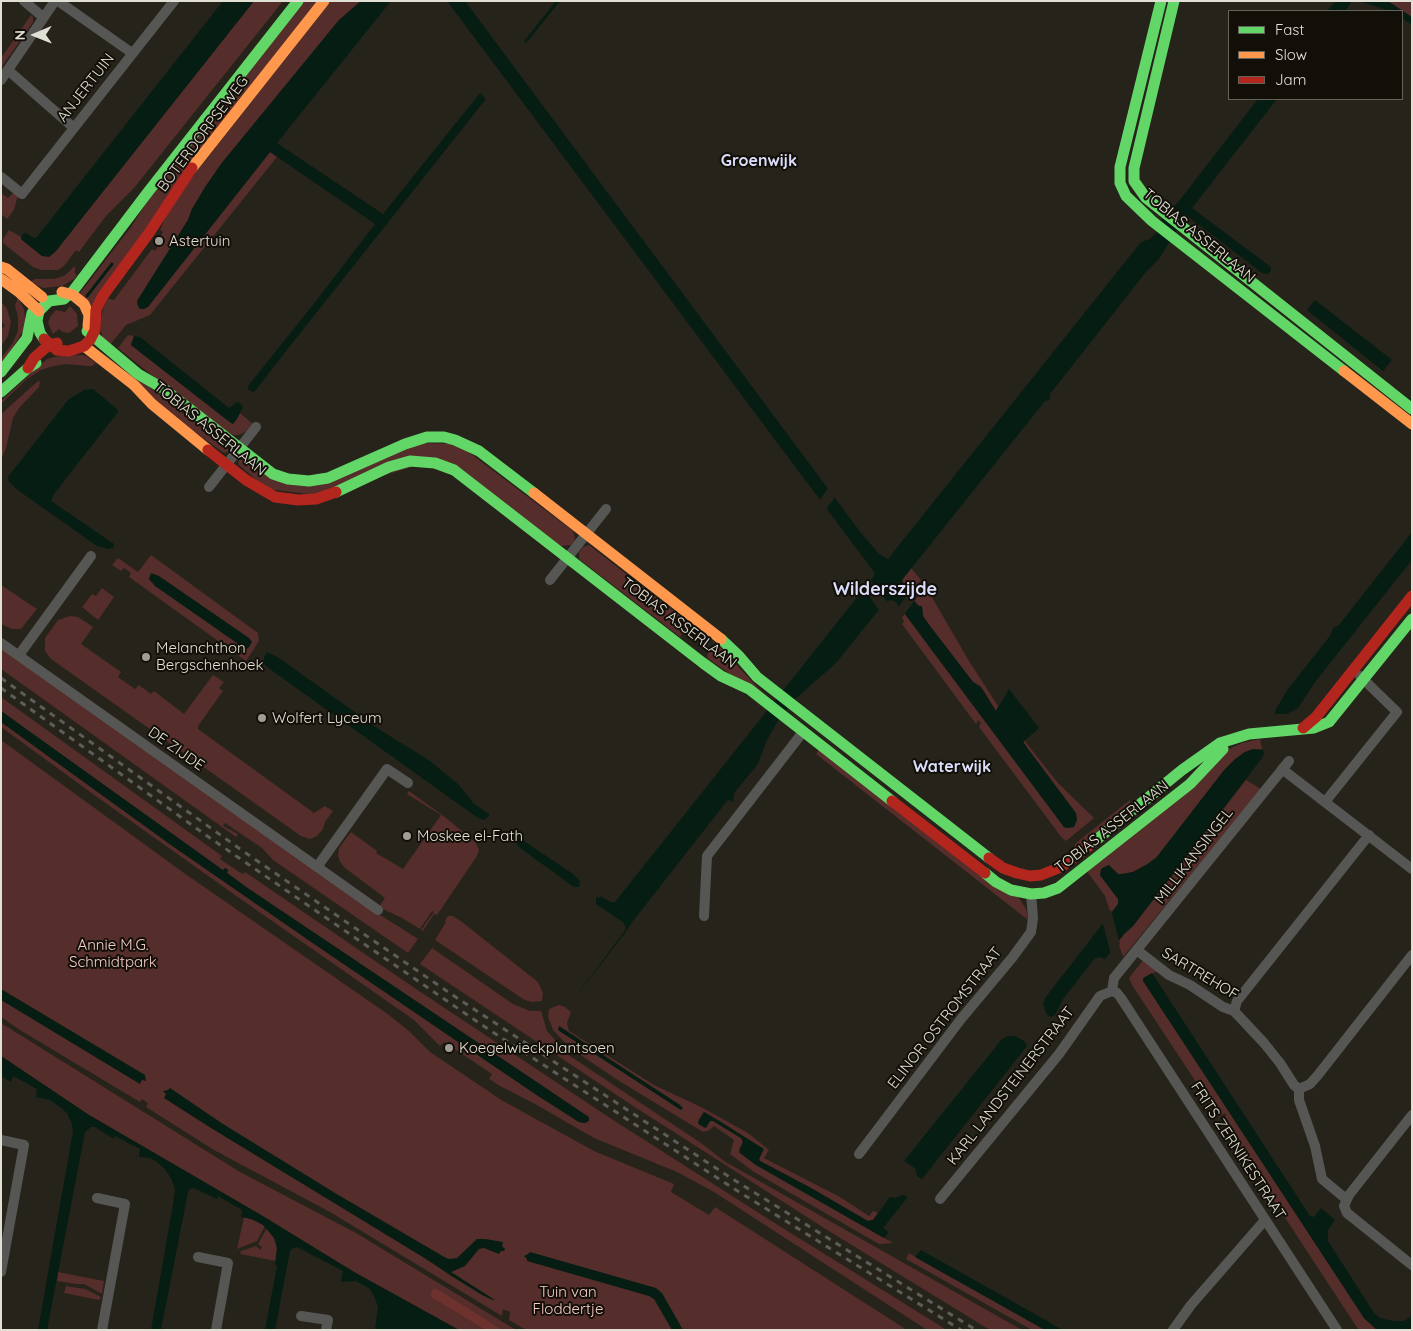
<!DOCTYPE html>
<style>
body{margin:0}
#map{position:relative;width:1413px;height:1331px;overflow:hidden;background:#26231b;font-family:Quicksand,sans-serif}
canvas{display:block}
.frame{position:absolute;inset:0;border:2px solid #e2dfd5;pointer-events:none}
.legend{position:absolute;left:1228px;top:10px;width:175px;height:90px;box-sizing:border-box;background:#110f08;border:1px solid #65625a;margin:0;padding:6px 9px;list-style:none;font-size:15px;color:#e2dfd5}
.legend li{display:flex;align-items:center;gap:10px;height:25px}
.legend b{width:25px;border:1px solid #65625a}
.north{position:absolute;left:10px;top:10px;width:50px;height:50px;-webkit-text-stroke:4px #110f08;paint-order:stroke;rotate:269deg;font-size:14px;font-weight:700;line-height:20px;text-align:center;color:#e2dfd5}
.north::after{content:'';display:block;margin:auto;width:18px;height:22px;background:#e2dfd5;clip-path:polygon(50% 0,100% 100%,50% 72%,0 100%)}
</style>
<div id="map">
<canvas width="1413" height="1331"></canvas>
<div class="frame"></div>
<ul class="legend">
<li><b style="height:6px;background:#63d668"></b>Fast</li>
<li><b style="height:6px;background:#ff974d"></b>Slow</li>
<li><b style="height:6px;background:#b3261e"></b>Jam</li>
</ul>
<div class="north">N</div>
</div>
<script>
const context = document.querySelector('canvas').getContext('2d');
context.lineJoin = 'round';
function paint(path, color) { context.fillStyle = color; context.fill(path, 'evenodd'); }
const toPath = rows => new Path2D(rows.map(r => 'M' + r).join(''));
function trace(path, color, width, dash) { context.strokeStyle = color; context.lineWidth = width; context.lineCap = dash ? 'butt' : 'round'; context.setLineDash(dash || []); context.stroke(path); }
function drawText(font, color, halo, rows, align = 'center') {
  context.font = font + ' Quicksand,sans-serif'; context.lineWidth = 4; context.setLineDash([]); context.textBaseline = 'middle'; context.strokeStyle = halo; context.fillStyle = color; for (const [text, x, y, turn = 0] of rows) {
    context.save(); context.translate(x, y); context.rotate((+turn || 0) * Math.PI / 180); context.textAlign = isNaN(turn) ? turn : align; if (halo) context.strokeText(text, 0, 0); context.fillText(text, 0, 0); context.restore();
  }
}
paint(toPath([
 [254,1,283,1,134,188,106,216,79,252,76,250,64,266,58,270,41,270,33,267,3,243,3,239,9,230,21,237,21,239,42,256,53,254],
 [303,1,320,1,91,307,80,293,131,227,168,170],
 [331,1,361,1,339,20,221,164,192,209,188,220,137,301,138,306,148,306,270,152,277,157,150,315,126,325,109,346,102,337,101,330,100,321,106,298,114,300,152,249,155,251,163,239,160,236,163,232,160,230,172,203],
 [1380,1,1412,1,1412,21,1402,11],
 [31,15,33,17,33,22,1,68,1,58],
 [1,193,8,198,13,193,18,195,14,210,7,219,1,214],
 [75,266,75,273,77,275,74,279,62,286,43,288,30,282,35,279,54,279,64,276],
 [18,298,24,309,26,326,1,367,1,358,12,344,18,331,18,317,15,305],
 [1,301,7,309,11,322,8,336,1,346,1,330,5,325,1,322],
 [70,306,77,314,78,326,69,333,63,332,59,329,53,334,48,323,50,317,56,310,65,312],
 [128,335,134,336,131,345,231,423,233,424,240,413,253,424,245,432,239,435,234,435,215,426,118,348],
 [82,355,86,356,96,363,92,366,87,366,66,364,54,366,41,370,27,379,1,404,1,401,47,359,58,356],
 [114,359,228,449,228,452,224,453,159,406],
 [38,381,40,382,39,387,19,408,13,418,6,448,1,460,1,414],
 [417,443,458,444,573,531,575,538,574,542,571,545,561,546,436,460,317,495,267,489,239,465,238,462,239,460,245,460,295,484],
 [589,545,690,624,680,637,579,559,579,552,583,547],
 [151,555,258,633,259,641,246,661,129,577,131,573,124,568,121,571,112,565,118,558,138,572],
 [911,568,921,580,909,594,904,587,902,580],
 [1,585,37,609,21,629,12,629,1,624],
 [926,587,969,661,998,706,996,711,981,687,973,682,930,626,923,616,922,607,919,606,914,601],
 [102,588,114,597,98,620,82,607,92,594,96,596],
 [904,613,1064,827,1070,828,1023,741,1024,740,1058,783,1094,818,1066,841,1062,838,979,727,981,723,978,720,976,724,902,624,904,622,902,617],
 [70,616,78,617,93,627,81,644,121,672,118,677,135,689,139,685,151,694,154,691,184,714,213,675,224,682,219,688,223,691,198,726,198,729,314,813,325,806,333,811,325,822,323,829,317,836,310,839,301,836,51,659,45,651,45,638,58,620],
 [716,645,719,646,773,704,707,658,708,651,713,646],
 [1,648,360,902,418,939,408,953,273,860,262,848,225,823,223,826,238,834,257,847,238,834,236,837,1,669],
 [1,697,222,856,220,859,241,873,243,874,245,872,419,991,607,1116,765,1217,947,1330,927,1330,714,1192,677,1172,594,1138,535,1104,500,1086,489,1079,492,1074,444,1042,440,1046,414,1020,242,900,97,797,1,727,1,722,171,845,452,1038,579,1122,585,1123,589,1117,249,889,227,873,228,870,225,868,223,871,145,815,1,711],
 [1260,739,1262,749,1245,752,1234,760,1156,858,1146,865,1133,872,1122,874,1118,874,1109,865,1102,868,1100,875,1118,899,1118,904,1111,914,1105,896,1086,870,1229,749,1242,743],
 [1,740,184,873,389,1015,409,1031,430,1052,503,1101,594,1151,674,1184,671,1192,709,1215,715,1207,907,1330,526,1330,509,1320,510,1312,503,1309,502,1316,330,1212,214,1150,146,1107,148,1103,142,1099,140,1102,20,1030,1,1017],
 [820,748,1019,898,1026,909,1028,920,816,754],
 [1246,780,1261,789,1123,957,1118,942,1124,934,1133,926],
 [409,791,445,817,476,843,479,850,477,856,437,915,434,914,423,931,421,930,434,912,432,911,420,929,402,918,383,909,379,907,385,898,345,868,340,862,338,855,339,848,351,832,377,851,376,853,403,869,441,815,407,794],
 [1130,800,1130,803,1073,853,1073,849,1076,843],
 [448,916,453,916,462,922,538,982,543,993,542,1001,531,1002,523,999,435,940,446,922,445,921],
 [432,948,513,1004,530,1011,541,1011,547,1031,570,1056,701,1143,724,1161,1022,1330,990,1330,824,1228,630,1104,420,964],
 [1144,959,1158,971,1144,978,1144,981,1364,1318,1377,1330,1359,1330,1356,1326,1221,1120,1226,1116,1225,1113,1219,1117,1132,985,1129,978],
 [559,1005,565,1007,571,1012,567,1023,569,1031,654,1085,701,1107,748,1133,769,1150,764,1158,840,1197,869,1216,873,1211,878,1213,873,1220,867,1221,811,1188,760,1161,759,1159,763,1149,720,1121,704,1112,699,1119,698,1124,705,1128,710,1121,713,1121,741,1138,743,1142,739,1149,741,1154,756,1165,893,1243,879,1244,754,1172,730,1154,734,1140,714,1126,708,1131,703,1132,616,1079,569,1047,553,1030,548,1017,549,1009],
 [561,1029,680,1105,681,1110,558,1030],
 [1,1023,240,1172,356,1233,516,1330,503,1330,436,1288,434,1299,485,1330,459,1330,354,1272,261,1215,89,1115,1,1056],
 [244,1217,258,1222,265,1226,257,1241,237,1249],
 [267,1228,273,1236,277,1248,276,1261,240,1254,241,1251,256,1246,260,1250,262,1247,258,1244],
 [909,1253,940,1271,1045,1330,1032,1330,906,1259],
 [58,1272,104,1281,102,1294,84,1284,76,1284,57,1281],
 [66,1286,85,1289,101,1297,99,1300,64,1293]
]), '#552d2a');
paint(toPath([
 [436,1288,441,1291,503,1330,485,1330,434,1299,430,1296,433,1289]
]), '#6d322e');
paint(toPath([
 [223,1,254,1,56,251,49,257,42,256,21,239,23,234,26,233,34,238,37,237],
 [361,1,391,1,277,143,383,214,480,93,486,99,282,356,255,391,253,392,249,390,248,386,316,301,375,224,270,152,148,307,144,309,140,309,138,306,137,301,188,220,192,209,205,187,221,164,339,20],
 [447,1,465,1,861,533,879,554,888,559,1141,242,1150,239,1158,231,1155,228,1179,201,1258,99,1277,99,1192,208,1271,267,1271,271,1267,274,1262,273,1186,215,1159,259,1146,272,1050,394,1050,400,1045,401,902,580,904,587,916,603,919,606,922,606,923,616,930,626,973,682,981,687,996,711,1009,689,1039,728,1023,742,1076,813,1077,820,1074,827,1068,828,1064,827,896,602,891,600,886,601,836,663,795,699,780,717,766,742,758,764,734,793,733,802,729,800,727,801,633,921,625,933,574,999,626,929,624,923,596,904,596,897,599,898,600,896,611,902,615,902,874,576,874,572],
 [1339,1,1352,1,1345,11,1327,11,1334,3],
 [1359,1,1388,1,1412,17,1412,25,1402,18,1402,11,1390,11],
 [1315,300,1392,360,1383,371,1307,310],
 [134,336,140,337,229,408,237,402,241,404,243,407,237,419,233,424,231,423,131,345],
 [93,389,117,409,118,412,54,494,51,501,114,544,114,547,109,549,97,546,19,491,9,482,8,477,68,400,84,390],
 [1412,532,1412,560,1315,682,1298,708,1287,714,1275,714,1276,709,1288,689,1330,636,1333,628,1339,625],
 [151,573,159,576,249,638,252,642,249,647,247,649,244,648,155,586,149,579],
 [267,652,279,658,377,728,430,761,459,785,474,804,489,814,489,816,484,820,478,818,267,667,264,664,264,657],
 [1,711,223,870,225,868,228,870,227,873,249,889,587,1116,589,1117,589,1121,585,1123,579,1122,538,1096,314,944,171,845,1,722],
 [1253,749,1263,750,1264,754,1262,758,1133,926,1124,934,1105,959,1100,957,1095,958,1063,999,1055,1015,1051,1017,1047,1015,1043,1004,1045,998,1118,904,1118,899,1100,875,1101,869,1109,865,1118,874,1122,874,1133,872,1146,865,1156,858,1224,770,1234,760,1245,752],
 [518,837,573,874,580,881,579,887,574,887,520,848,515,841],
 [1152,973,1310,1216,1314,1217,1321,1208,1335,1220,1328,1230,1328,1241,1374,1313,1380,1318,1393,1321,1404,1321,1412,1316,1412,1330,1377,1330,1364,1318,1143,981,1143,978],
 [1,989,145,1075,146,1081,142,1080,140,1084,1,1000],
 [559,1026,680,1105,683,1108,681,1110,558,1030],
 [1008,1036,1015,1036,1024,1041,1027,1046,922,1179,920,1178,917,1176,915,1168,904,1161,1002,1039],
 [1,1056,89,1115,261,1215,354,1272,459,1330,375,1330,378,1307,375,1298,370,1289,356,1281,341,1282,343,1271,297,1247,293,1248,290,1251,275,1330,265,1330,277,1266,275,1264,277,1248,275,1239,263,1225,252,1219,241,1217,242,1210,218,1196,217,1199,194,1188,190,1189,188,1192,161,1330,151,1330,173,1205,175,1190,172,1180,165,1169,157,1162,149,1158,139,1157,140,1149,115,1136,114,1139,95,1127,91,1127,85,1132,47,1330,38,1330,73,1131,72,1124,67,1113,60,1107,50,1100,36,1097,37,1089,13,1076,11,1082,1,1076],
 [170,1088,223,1124,335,1193,446,1258,450,1259,457,1258,477,1239,485,1239,503,1242,502,1246,505,1249,504,1251,501,1251,499,1254,484,1248,479,1249,465,1266,451,1272,495,1300,493,1300,482,1295,453,1277,426,1259,211,1128,164,1098,166,1094,163,1091,168,1090],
 [704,1112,764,1149,759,1159,760,1161,811,1188,868,1221,873,1220,890,1197,896,1198,902,1195,905,1195,907,1198,883,1228,889,1232,884,1238,756,1165,739,1152,743,1142,741,1138,713,1121,710,1121,706,1128,699,1124,698,1122],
 [921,1250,1063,1330,1045,1330,940,1271,915,1257],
 [530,1252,656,1288,662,1293,683,1330,672,1330,654,1299,649,1296,527,1261,527,1259,524,1256,528,1254]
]), '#061d13');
paint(toPath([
 [829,487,836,496,825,510,819,501],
 [869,578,888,603,880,611,862,587],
 [910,592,916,599,903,616,897,608],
 [1111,910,1120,944,1111,955,1102,920]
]), '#26231b');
trace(toPath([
 [526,41,558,1],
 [87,296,112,264]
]), '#061d13', 3);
trace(toPath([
 [24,1,43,17],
 [58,1,132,53],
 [9,71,74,128],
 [1,80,55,1],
 [1,177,22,194,174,1],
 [209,487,256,427],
 [550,580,606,509],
 [1,643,378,910],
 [19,655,91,556],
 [1282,769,1412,869],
 [1325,802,1397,712,1360,676],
 [317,867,387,769,408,783],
 [704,916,707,856,803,732],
 [1138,951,1169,975,1190,985,1223,1007,1234,1011,1264,1043,1280,1063,1294,1085,1299,1089],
 [1112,991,1117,993,1121,998,1337,1330],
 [1112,991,1114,978,1289,761],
 [1234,1011,1237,1001,1369,835],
 [1299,1089,1310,1084,1318,1075,1412,955],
 [1299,1089,1299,1100,1315,1146,1322,1179,1346,1199],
 [1412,1115,1349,1195,1344,1206,1347,1213,1412,1265],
 [1,1140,24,1145,1,1272],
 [859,1154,961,1019,1012,958,1031,932,1033,918,1031,894],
 [97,1198,125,1204,102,1330],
 [940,1199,1059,1054,1100,996,1112,991],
 [198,1257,228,1263,216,1330],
 [301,1316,328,1320,326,1330],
 [1173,1330,1191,1305,1265,1220]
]), '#565754', 10);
trace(toPath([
 [1161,1,1120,167,1120,183,1126,196,1152,221,1344,371],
 [1174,1,1134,168,1134,181,1146,198,1412,409],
 [87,331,138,374,164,389,273,474,288,479,309,481,328,478,405,444,427,437,444,437,455,440,479,451,534,493],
 [44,339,40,333,37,321,39,311,49,301,64,299,73,291,148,192,298,1],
 [1,372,27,338,32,313],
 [1,392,28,368,36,363],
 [336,492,389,467,410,461,435,463,454,470,703,663,721,676,749,689,892,801],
 [721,639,739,656,757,677,989,858],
 [1090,845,1182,770,1220,743,1249,734,1314,728,1329,722,1412,619],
 [985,873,996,882,1011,890,1031,894,1044,893,1058,888,1190,784,1223,749]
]), '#63d668', 11);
trace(toPath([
 [192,168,324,1],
 [1,267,7,269,42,297],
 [1,279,19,292,39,311],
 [62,292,73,295,84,304,89,315,88,326],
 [84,346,134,385,152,404,208,450],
 [1344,371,1412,424],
 [534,493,721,639]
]), '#ff974d', 11);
trace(toPath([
 [44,339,57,350,69,351,84,346,90,340,95,330,96,310,102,297,149,233,192,168],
 [28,368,34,358,43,350,49,345,57,343],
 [208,450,246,480,275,497,298,500,316,499,336,492],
 [1303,728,1316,717,1412,596],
 [892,801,985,873],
 [989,858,1003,868,1017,873,1030,876,1041,875,1061,867,1090,845]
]), '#b3261e', 11);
trace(toPath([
 [1,678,240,849,457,998,731,1178,976,1330],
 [1,688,210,838,482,1025,736,1190,961,1330]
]), '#5d5d57', 3, [6, 6]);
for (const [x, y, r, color] of [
 [159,241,5,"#a09d94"],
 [146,657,5,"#a09d94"],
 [262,718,5,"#a09d94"],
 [407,836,5,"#a09d94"],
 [449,1048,5,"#a09d94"]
]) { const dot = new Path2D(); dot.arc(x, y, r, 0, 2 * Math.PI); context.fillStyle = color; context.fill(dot); trace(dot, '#110f08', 2); }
drawText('15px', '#e2dfd5', '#110f08', [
 ["ANJERTUIN",86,88,-52],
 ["BOTERDORPSEWEG",203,134,-53],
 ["TOBIAS ASSERLAAN",1199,236,39],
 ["TOBIAS ASSERLAAN",210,429,39],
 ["TOBIAS ASSERLAAN",679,623,37],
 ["DE ZIJDE",176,749,35],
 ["TOBIAS ASSERLAAN",1112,827,-38],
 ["MILLIKANSINGEL",1194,856,-52],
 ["SARTREHOF",1200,974,31],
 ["ELINOR OSTROMSTRAAT",945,1018,-52],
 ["KARL LANDSTEINERSTRAAT",1011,1086,-52],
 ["FRITS ZERNIKESTRAAT",1238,1151,57]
]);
drawText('15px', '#e2dfd5', '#110f08', [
 ["Astertuin",169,241],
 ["Melanchthon",156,648],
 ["Bergschenhoek",156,665],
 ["Wolfert Lyceum",272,718],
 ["Moskee el-Fath",417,836],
 ["Koegelwieckplantsoen",459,1048]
], 'left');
drawText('15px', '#f7cbc7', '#110f08', [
 ["Annie M.G.",113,945],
 ["Schmidtpark",113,962],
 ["Tuin van",568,1292],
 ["Floddertje",568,1309]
]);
drawText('bold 16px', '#dbdefb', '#110f08', [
 ["Groenwijk",759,161],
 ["Waterwijk",952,767]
]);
drawText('bold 18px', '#dbdefb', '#110f08', [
 ["Wilderszijde",885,590]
]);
</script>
